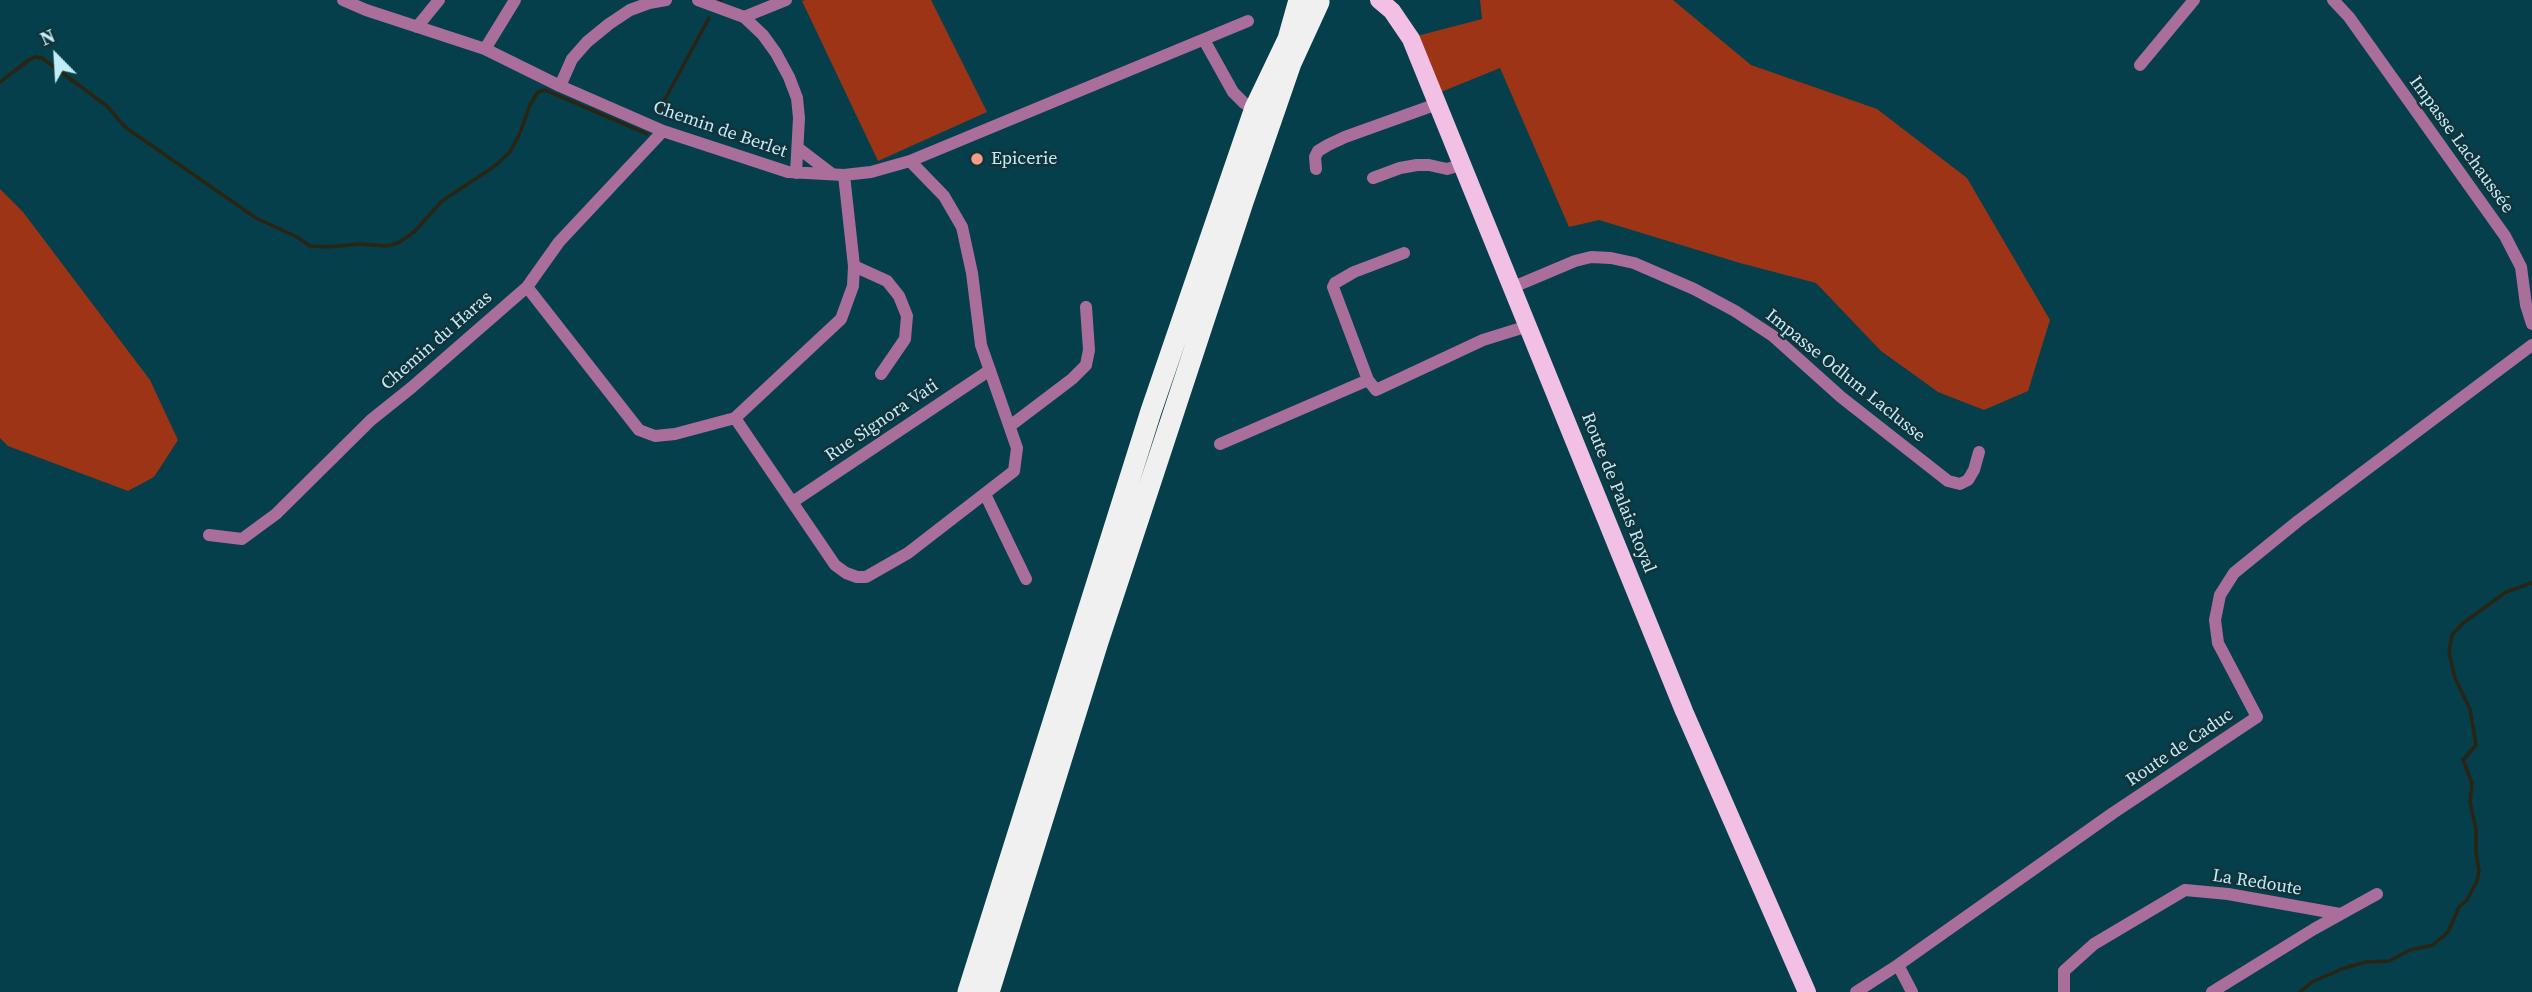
<!DOCTYPE html>
<meta charset="utf-8">
<style>
body{margin:0}
#map{position:relative;width:2532px;height:992px;overflow:hidden;background:#043f4b;font-family:"Source Serif 4",serif}
canvas{display:block}
.north{position:absolute;left:21px;top:21px;width:70px;height:70px;-webkit-text-stroke:5px #13323a;paint-order:stroke;rotate:336deg;font-size:19px;font-weight:700;line-height:28px;text-align:center;color:#c1edf9}
.north::after{content:'';display:block;margin:auto;width:24px;height:32px;background:#c1edf9;clip-path:polygon(50% 0,100% 100%,50% 72%,0 100%)}
</style>
<div id="map">
<canvas width="2532" height="992"></canvas>
<div class="north">N</div>
</div>
<script>
const context = document.querySelector('canvas').getContext('2d');
context.lineJoin = 'round';
function paint(path, color) { context.fillStyle = color; context.fill(path, 'evenodd'); }
const toPath = rows => new Path2D(rows.map(r => 'M' + r).join(''));
function trace(path, color, width, dash) { context.strokeStyle = color; context.lineWidth = width; context.lineCap = dash ? 'butt' : 'round'; context.setLineDash(dash || []); context.stroke(path); }
function drawText(font, color, halo, rows, align = 'center') {
  context.font = font + ' "Source Serif 4",serif'; context.lineWidth = 5; context.setLineDash([]); context.textBaseline = 'middle'; context.strokeStyle = halo; context.fillStyle = color; for (const [text, x, y, turn = 0] of rows) {
    context.save(); context.translate(x, y); context.rotate((+turn || 0) * Math.PI / 180); context.textAlign = isNaN(turn) ? turn : align; if (halo) context.strokeText(text, 0, 0); context.fillText(text, 0, 0); context.restore();
  }
}
paint(toPath([
 [805,0,931,0,987,112,878,161,802,1],
 [1480,0,1673,0,1751,65,1877,109,1967,178,2050,320,2028,391,1984,410,1938,392,1881,351,1816,283,1740,263,1599,220,1569,227,1500,68,1441,92,1417,36,1482,19],
 [0,189,23,212,150,380,178,440,154,477,128,491,8,446,0,438]
]), '#9c3415');
trace(toPath([
 [720,1,721,0],
 [0,82,29,60,35,57,42,58,107,106,125,127,256,218,297,237,310,246,327,247,360,244,387,246,398,243,414,232,442,201,495,166,510,152,519,135,530,105,538,92,545,90,647,134],
 [657,114,709,18],
 [2300,992,2312,982,2342,969,2366,962,2389,961,2410,950,2433,945,2448,932,2459,907,2467,900,2477,881,2479,871,2476,852,2476,829,2470,803,2472,783,2463,760,2476,745,2470,709,2455,678,2449,652,2452,635,2462,624,2506,592,2532,583]
]), '#2a2513', 3.5);
trace(toPath([
 [343,0,366,10,485,49,560,86,663,131,788,172,844,175,871,172,910,161,1248,21],
 [698,0,744,17,763,35,776,53,789,77,797,98,799,118,796,173],
 [2333,0,2349,17,2505,236,2521,267,2526,305,2532,324],
 [744,17,786,0],
 [417,27,439,0],
 [1204,40,1233,92,1244,103,1255,108],
 [485,49,515,0],
 [2140,65,2194,0],
 [560,86,572,59,587,42,609,24,630,10,649,3,666,0],
 [798,148,832,174],
 [1316,169,1315,157,1318,151,1328,145,1345,137,1437,104],
 [1373,178,1400,168,1417,165,1429,165,1447,169,1461,165],
 [1404,253,1354,272,1335,283,1333,287,1368,380,1376,390,1483,340,1528,326],
 [854,266,887,281,899,296,907,316,905,339,881,374],
 [527,287,639,430,655,436,675,434,735,418,841,319,853,286,854,266,844,175],
 [1511,288,1575,261,1591,257,1611,258,1634,263,1694,289,1735,311,1773,336,1841,397,1948,481,1960,484,1968,480,1974,470,1979,452],
 [735,418,835,565,846,573,857,577,866,577,908,553,1014,471,1017,448,981,345,972,273,962,227,944,196,910,161],
 [1010,426,1072,379,1086,365,1089,350,1086,307],
 [1220,444,1368,380],
 [985,494,1026,579],
 [794,501,990,370],
 [209,535,242,539,276,514,371,420,411,388,527,287,559,242,663,131],
 [1898,965,1912,992],
 [1856,992,1898,965,2113,813,2257,717,2218,643,2215,620,2220,595,2234,573,2298,521,2532,345],
 [2064,992,2064,971,2094,944,2185,890,2228,894,2340,914],
 [2212,992,2314,929,2377,894]
]), '#aa6e9b', 12);
trace(toPath([
 [1379,0,1392,11,1411,39,1684,711,1807,992]
]), '#f2c0e5', 18);
trace(toPath([
 [968,992,1151,411,1255,108,1288,39,1299,0],
 [989,992,1098,642,1243,202,1291,63,1319,2]
]), '#f0f0f0', 21);
for (const [x, y, r, color] of [
 [977,159,7,"#f49e87"]
]) { const dot = new Path2D(); dot.arc(x, y, r, 0, 2 * Math.PI); context.fillStyle = color; context.fill(dot); trace(dot, '#13323a', 2.5); }
drawText('18px', '#c1edf9', '#13323a', [
 ["Chemin de Berlet",720,130,19],
 ["Impasse Lachaussée",2461,145,54],
 ["Chemin du Haras",437,341,-41],
 ["Impasse Odlum Laclusse",1845,376,39],
 ["Rue Signora Vati",882,421,-34],
 ["Route de Palais Royal",1618,493,68],
 ["Route de Caduc",2180,748,-34],
 ["La Redoute",2257,883,9]
]);
drawText('18px', '#c1edf9', '#13323a', [
 ["Epicerie",991,159]
], 'left');
</script>
